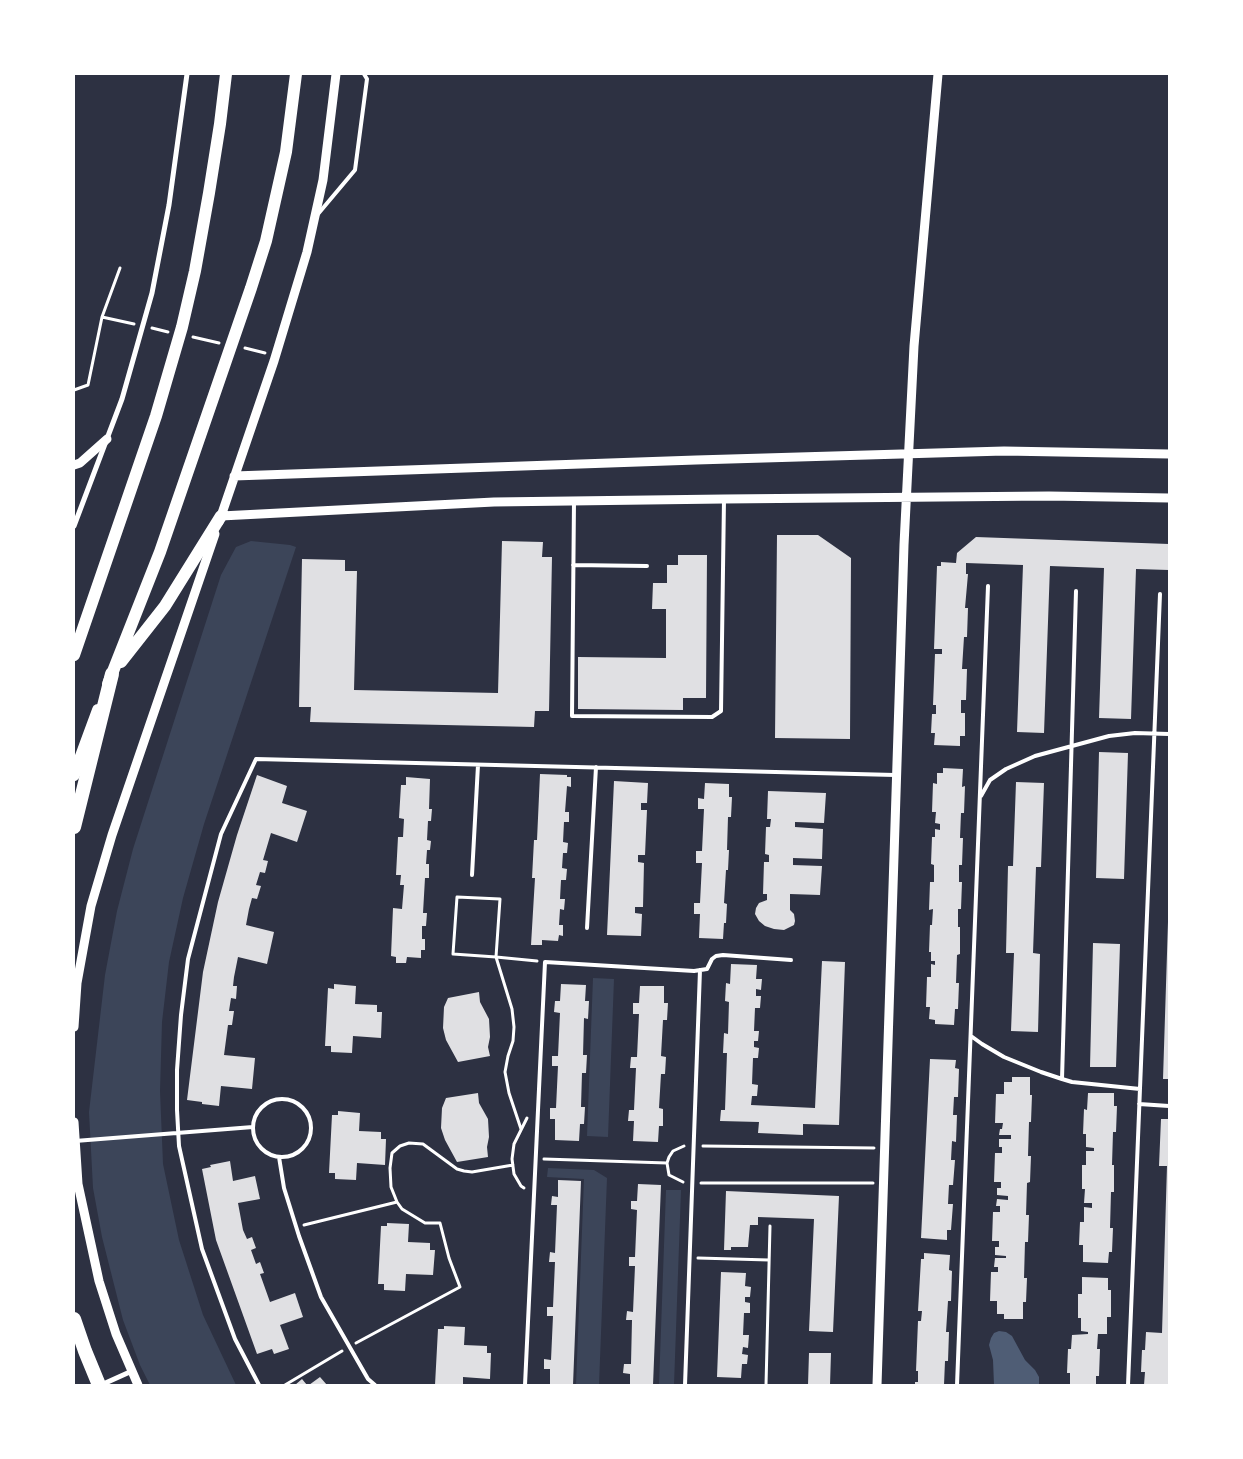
<!DOCTYPE html>
<style>
body{margin:0}
#map{position:relative;width:1243px;height:1459px;overflow:hidden;background:#2d3142;font-family:"Sofia Sans Condensed",sans-serif}
canvas{display:block}
.frame{position:absolute;inset:0;border:75px solid #fff;pointer-events:none}
</style>
<div id="map">
<canvas width="1243" height="1459"></canvas>
<div class="frame"></div>
</div>
<script>
const context = document.querySelector('canvas').getContext('2d');
context.lineJoin = 'round';
function paint(path, color) { context.fillStyle = color; context.fill(path, 'evenodd'); }
const toPath = rows => new Path2D(rows.map(r => 'M' + r).join(''));
function trace(path, color, width, dash) { context.strokeStyle = color; context.lineWidth = width; context.lineCap = dash ? 'butt' : 'round'; context.setLineDash(dash || []); context.stroke(path); }
paint(toPath([
 [251,541,290,545,296,547,204,824,183,898,169,962,162,1022,160,1091,163,1164,179,1240,203,1315,236,1385,150,1385,140,1365,123,1320,102,1237,93,1188,89,1112,105,975,117,911,133,849,221,575,236,547],
 [593,978,614,979,608,1137,587,1136],
 [548,1168,594,1170,607,1178,599,1385,576,1385,584,1179,547,1177],
 [666,1190,681,1190,674,1385,659,1385]
]), '#3c4559');
paint(toPath([
 [999,1331,1006,1332,1012,1336,1025,1360,1035,1370,1039,1377,1039,1385,994,1385,993,1360,989,1345,991,1338,994,1333]
]), '#4f5d75');
paint(toPath([
 [777,535,818,535,851,558,850,739,775,738],
 [976,537,1169,544,1169,570,1136,569,1131,719,1099,718,1104,568,1050,566,1044,733,1017,732,1023,565,966,563,966,574,968,574,965,608,968,608,967,637,964,637,962,669,967,669,966,700,961,700,961,713,965,713,965,736,960,736,960,746,934,745,935,733,931,733,932,714,936,714,936,705,933,705,935,654,942,654,942,649,934,649,937,566,941,566,941,562,956,563,957,553],
 [502,541,543,542,542,557,552,557,549,711,535,711,534,727,310,722,311,707,299,707,302,559,345,560,345,571,357,571,354,690,498,693],
 [678,555,707,555,706,698,683,698,683,710,578,709,578,657,666,658,666,609,652,609,653,583,667,583,667,565,678,565],
 [1099,752,1128,753,1124,879,1096,878],
 [943,768,963,769,962,787,965,786,964,813,961,813,960,838,963,838,962,865,959,865,959,882,962,882,961,909,958,909,958,927,960,927,960,954,957,955,956,983,959,983,958,1009,955,1009,954,1025,935,1024,935,1020,929,1019,930,1007,926,1007,927,977,931,977,931,964,935,965,935,961,931,961,931,952,929,952,930,925,932,925,933,909,929,910,930,882,934,882,934,865,931,864,932,837,935,837,935,829,940,830,940,824,935,823,936,812,932,812,933,783,937,784,937,773,943,773],
 [540,774,567,775,567,777,571,777,571,787,567,786,565,812,569,812,569,822,564,822,563,842,568,843,567,853,563,853,562,868,567,869,566,880,561,880,560,899,565,899,564,910,560,909,559,925,563,925,563,936,559,935,558,941,542,940,542,945,531,945,535,878,532,878,534,840,537,840],
 [257,775,287,786,282,803,307,811,297,842,271,833,263,860,268,861,265,873,260,872,256,885,261,886,257,899,252,898,249,909,246,925,274,932,267,964,238,957,234,977,233,986,237,986,236,999,231,998,229,1011,234,1011,232,1025,228,1025,224,1055,255,1058,252,1089,221,1086,219,1106,202,1104,202,1102,187,1100,203,972,218,902,237,835],
 [406,777,430,779,429,809,432,809,431,821,428,821,427,840,431,841,430,850,427,850,426,864,429,864,429,878,425,878,423,913,427,913,426,926,422,926,422,939,425,939,425,950,421,950,421,958,407,957,406,963,396,963,396,957,391,956,393,908,402,909,404,885,400,885,401,875,396,875,398,837,403,837,404,819,399,818,401,785,406,785],
 [614,781,648,783,647,803,641,803,641,810,647,810,645,855,638,855,638,862,644,863,643,907,635,907,635,913,642,914,641,936,607,935],
 [1016,782,1044,783,1041,867,1036,867,1033,953,1040,954,1038,1032,1011,1031,1014,953,1006,953,1008,866,1013,866],
 [705,783,729,784,729,797,732,797,731,817,728,817,727,850,729,850,728,870,726,870,724,903,727,904,726,923,724,923,723,939,699,938,700,914,694,914,694,903,700,903,702,863,696,863,696,851,702,851,704,809,698,809,698,798,704,799],
 [768,791,826,793,824,823,795,822,795,827,823,829,822,859,793,858,793,865,822,866,820,895,790,894,790,910,794,914,795,921,794,925,784,930,774,929,765,926,759,921,755,914,756,908,759,903,767,900,767,894,763,894,764,862,769,862,769,855,765,854,766,827,770,827,771,819,767,819],
 [1168,922,1169,922,1169,1079,1163,1079],
 [1093,943,1120,944,1116,1067,1090,1067],
 [822,961,845,962,839,1125,803,1124,803,1135,758,1133,759,1122,720,1121,721,1110,725,1110,727,1053,723,1053,724,1033,728,1034,729,1002,725,1001,726,983,730,984,731,964,757,965,756,979,762,979,761,990,756,989,756,996,761,996,760,1008,755,1008,754,1031,759,1031,758,1041,754,1041,754,1047,759,1048,758,1058,753,1058,752,1084,758,1085,757,1096,752,1096,751,1105,815,1108],
 [334,984,356,986,355,1004,377,1005,377,1012,382,1012,381,1038,353,1036,352,1053,331,1052,331,1046,325,1046,328,988,334,989],
 [561,984,586,985,585,1001,589,1001,588,1019,584,1018,583,1055,587,1055,586,1073,582,1073,581,1107,585,1107,584,1124,580,1124,579,1141,555,1140,555,1119,550,1119,550,1108,556,1108,558,1066,552,1066,552,1056,558,1056,560,1013,554,1012,555,1001,560,1001],
 [640,986,664,986,664,1003,668,1003,667,1020,663,1020,661,1056,666,1057,665,1074,661,1074,659,1108,663,1109,663,1126,659,1126,658,1142,633,1141,634,1121,628,1121,629,1110,634,1110,636,1068,630,1068,631,1057,637,1057,639,1014,633,1014,633,1003,639,1003],
 [479,992,480,1002,489,1019,490,1037,488,1047,490,1056,458,1062,446,1040,443,1028,444,1007,448,998],
 [930,1059,956,1060,955,1068,959,1069,958,1097,954,1097,953,1115,957,1115,956,1142,952,1141,951,1160,955,1160,953,1185,949,1185,948,1204,953,1204,951,1230,947,1230,947,1240,921,1238],
 [1012,1077,1030,1077,1030,1095,1032,1095,1031,1122,1029,1122,1028,1156,1031,1156,1030,1182,1027,1183,1026,1215,1029,1215,1028,1242,1025,1242,1024,1278,1027,1278,1026,1302,1023,1302,1023,1319,1004,1319,1004,1314,997,1314,997,1301,990,1301,991,1272,998,1272,998,1267,994,1267,995,1258,1006,1258,1006,1256,995,1255,995,1247,999,1247,999,1241,992,1241,993,1212,1000,1212,1000,1206,996,1206,997,1199,1008,1200,1008,1196,997,1195,997,1188,1001,1188,1001,1182,994,1182,995,1153,1002,1153,1002,1147,999,1147,999,1139,1011,1139,1011,1135,999,1135,1000,1129,1002,1129,1003,1123,995,1123,996,1094,1004,1094,1004,1082,1012,1082],
 [478,1093,479,1103,488,1119,489,1137,487,1147,488,1157,457,1162,445,1140,441,1128,442,1108,446,1098],
 [1088,1093,1114,1093,1114,1106,1117,1106,1116,1132,1113,1132,1112,1165,1114,1165,1114,1192,1111,1192,1110,1228,1113,1228,1112,1252,1109,1252,1108,1263,1083,1262,1083,1245,1079,1245,1080,1222,1084,1222,1084,1207,1092,1208,1092,1203,1084,1203,1085,1189,1082,1189,1082,1165,1086,1165,1086,1151,1094,1151,1094,1148,1086,1147,1086,1134,1083,1134,1084,1109,1087,1110],
 [338,1111,360,1113,359,1131,381,1132,381,1139,386,1139,385,1165,357,1163,356,1180,335,1179,335,1173,329,1173,332,1115,338,1115],
 [1161,1119,1169,1119,1169,1385,1144,1385,1145,1372,1141,1372,1142,1350,1145,1350,1146,1332,1162,1333,1167,1166,1159,1166],
 [230,1161,233,1181,255,1176,260,1199,238,1203,243,1230,247,1239,252,1237,256,1248,251,1250,256,1264,260,1262,264,1273,260,1274,270,1302,295,1293,303,1317,280,1325,289,1349,274,1354,272,1349,257,1354,216,1240,202,1169,211,1167,210,1165],
 [558,1180,581,1181,573,1385,550,1385,550,1369,544,1369,544,1359,551,1360,553,1316,547,1316,547,1307,553,1307,555,1262,549,1262,550,1252,555,1253,557,1205,551,1205,552,1196,558,1197],
 [638,1184,661,1185,653,1385,630,1385,630,1374,623,1373,624,1364,631,1364,632,1320,626,1320,627,1311,633,1312,635,1266,629,1266,629,1257,635,1257,637,1210,631,1209,631,1201,637,1201],
 [726,1191,839,1196,833,1332,809,1331,814,1219,758,1217,758,1225,750,1225,748,1247,731,1247,731,1250,724,1250],
 [387,1223,409,1224,408,1242,430,1243,430,1250,435,1250,433,1275,406,1274,405,1291,384,1290,384,1284,378,1284,381,1226,387,1226],
 [924,1253,950,1255,949,1270,952,1271,951,1301,948,1301,946,1332,949,1332,948,1361,945,1361,944,1385,915,1385,915,1382,918,1382,918,1371,916,1371,918,1321,921,1321,922,1311,918,1311,921,1259,924,1259],
 [721,1272,746,1273,745,1286,751,1287,750,1297,745,1297,745,1302,750,1303,750,1313,744,1313,743,1335,749,1335,748,1348,743,1347,742,1354,748,1355,747,1364,742,1364,741,1378,717,1377],
 [1082,1277,1108,1278,1108,1290,1111,1290,1111,1317,1107,1317,1107,1334,1098,1334,1097,1349,1100,1349,1099,1376,1096,1376,1096,1385,1070,1385,1070,1373,1067,1373,1068,1349,1071,1349,1072,1335,1088,1334,1088,1332,1081,1331,1081,1318,1078,1318,1078,1294,1082,1294],
 [444,1326,465,1327,464,1345,487,1346,487,1353,491,1353,490,1379,463,1377,463,1385,435,1385,438,1329,444,1329],
 [809,1353,831,1353,830,1385,808,1385],
 [320,1377,327,1385,309,1385],
 [302,1379,307,1385,295,1385]
]), '#e0e0e3');
trace(toPath([
 [102,317,134,324],
 [152,328,168,332],
 [193,337,219,343],
 [245,348,265,353],
 [74,390,88,385,102,317,120,268],
 [521,1129,509,1093,505,1072,508,1056,513,1041,514,1027,512,1009,496,957,453,954,457,897,500,899,496,957,537,961],
 [703,1146,874,1148],
 [544,1159,667,1163],
 [683,1182,669,1175,667,1163,669,1157,673,1151,684,1146],
 [701,1183,873,1183],
 [524,1188,521,1186,514,1174,512,1159,514,1144,527,1118],
 [304,1225,397,1202,391,1187,390,1168,392,1153,400,1146,409,1143,423,1144,457,1169,464,1171,472,1172,513,1165],
 [698,1258,769,1260],
 [356,1343,460,1287,449,1258,440,1223,425,1223,402,1209,397,1202],
 [285,1385,342,1351],
 [766,1385,770,1226]
]), '#fff', 3);
trace(toPath([
 [318,214,355,170,367,79,364,74],
 [574,501,572,716,712,717,721,711,724,499],
 [573,565,647,566],
 [981,796,990,780,1006,769,1035,756,1109,736,1135,733,1169,734],
 [472,875,478,765],
 [587,928,596,767],
 [971,1036,982,1044,1004,1057,1041,1072,1062,1079,1072,1082,1140,1089],
 [1062,1079,1076,591],
 '253 1128a29 29 0 1 1 58 0a29 29 0 1 1-58 0Z',
 [1139,1104,1169,1106],
 [75,1141,253,1127],
 [279,1157,284,1188,299,1236,321,1297,368,1379,375,1385],
 [259,1385,235,1339,202,1249,179,1146,177,1110,177,1070,181,1015,188,959,221,834,256,759,895,775],
 [525,1385,545,962,694,971,707,969,712,959,716,956,723,955,791,960],
 [685,1385,700,970],
 [957,1385,988,586],
 [1128,1385,1160,594]
]), '#fff', 4);
trace(toPath([
 [74,526,122,399,152,293,169,205,187,74],
 [101,1385,132,1371]
]), '#fff', 5);
trace(toPath([
 [74,465,80,463,107,439],
 [234,476,696,460,1004,451,1169,454],
 [221,516,494,502,724,499,1049,496,1169,498],
 [219,522,274,361,307,252,323,180,336,74],
 [74,1027,77,983,91,906,112,835,215,534],
 [74,1122,78,1184,99,1281,116,1334,138,1385],
 [877,1385,904,545,914,346,938,74]
]), '#fff', 9);
trace(toPath([
 [74,655,156,416,182,327,195,271,209,193,220,124,226,74],
 [121,662,165,606,221,516],
 [108,684,160,552,251,288,266,241,286,152,296,74],
 [74,775,98,710]
]), '#fff', 12);
trace(toPath([
 [74,827,112,674],
 [74,1319,85,1351,99,1385]
]), '#fff', 14);
</script>
